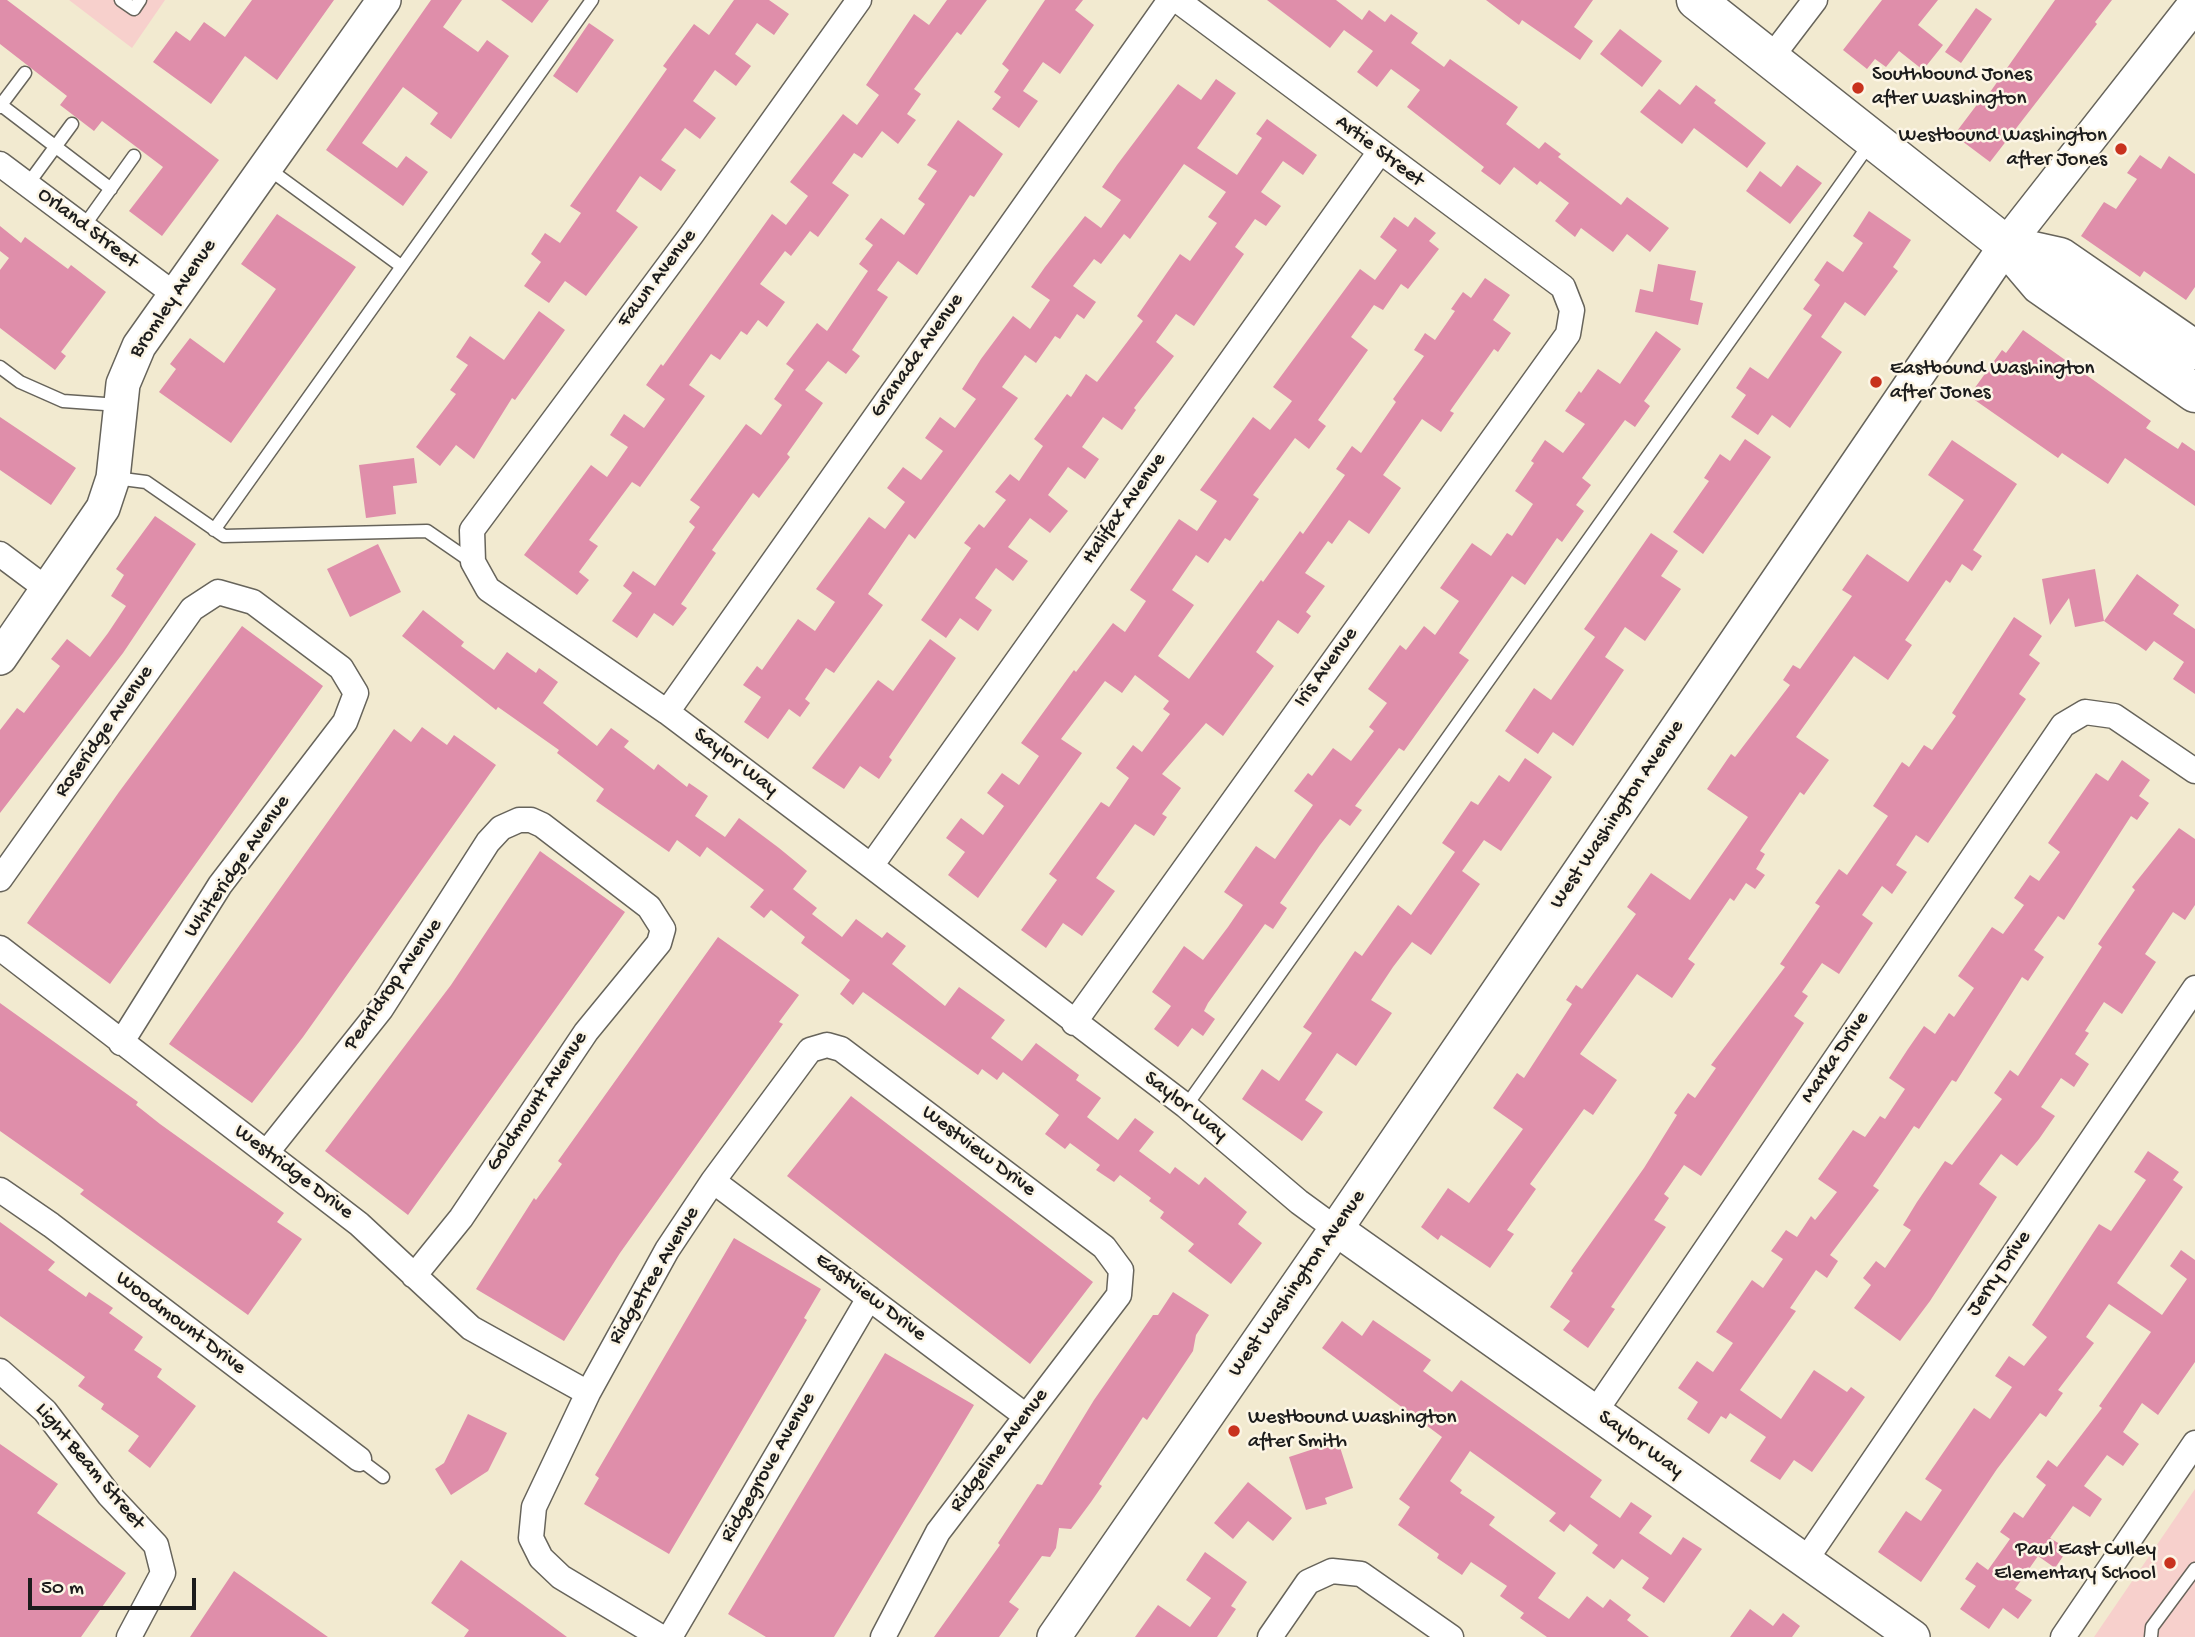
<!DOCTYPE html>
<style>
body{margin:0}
#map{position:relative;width:2195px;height:1637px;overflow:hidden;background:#f2ead0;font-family:"Gochi Hand",sans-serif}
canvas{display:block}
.scale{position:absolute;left:28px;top:1578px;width:168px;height:32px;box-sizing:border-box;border:4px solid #1c1c1c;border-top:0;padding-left:9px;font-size:21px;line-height:24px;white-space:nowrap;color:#1c1c1c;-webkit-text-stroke:5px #fcf5e5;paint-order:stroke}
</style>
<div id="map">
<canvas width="2195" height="1637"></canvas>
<div class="scale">50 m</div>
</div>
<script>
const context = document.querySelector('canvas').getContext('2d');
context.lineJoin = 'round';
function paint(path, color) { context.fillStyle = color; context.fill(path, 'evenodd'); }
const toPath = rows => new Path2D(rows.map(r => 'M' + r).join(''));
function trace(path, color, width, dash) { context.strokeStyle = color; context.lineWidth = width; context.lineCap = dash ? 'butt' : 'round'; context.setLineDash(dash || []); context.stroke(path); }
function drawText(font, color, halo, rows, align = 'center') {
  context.font = font + ' "Gochi Hand",sans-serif'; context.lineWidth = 5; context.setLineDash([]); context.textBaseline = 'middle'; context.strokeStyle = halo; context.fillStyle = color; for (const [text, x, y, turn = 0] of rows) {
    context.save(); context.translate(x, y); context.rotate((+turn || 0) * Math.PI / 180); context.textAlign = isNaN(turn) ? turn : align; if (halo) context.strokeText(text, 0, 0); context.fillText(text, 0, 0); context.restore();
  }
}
paint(toPath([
 [69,0,165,0,132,48],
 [2195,1489,2195,1637,2094,1637]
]), '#f7d0cc');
paint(toPath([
 [0,0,7,0,219,160,162,236,129,211,163,167,102,121,94,131,60,105,67,96,0,44],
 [252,0,334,0,277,80,245,56,211,104,153,62,176,31,190,41,204,22,225,37],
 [431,0,462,0,443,27,478,52,487,40,509,56,451,139,430,124,438,113,403,87,362,143,397,168,406,156,428,172,403,206,326,150],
 [501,0,549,0,532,23],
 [734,0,769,0,789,14,774,35,757,23,735,54,751,66,736,86,715,70,693,101,716,118,700,139,685,128,661,160,676,170,661,191,640,176,616,211,638,227,586,296,565,281,549,303,524,286,541,262,531,254,545,233,560,243,581,213,570,206,667,69,663,66,694,24,709,35],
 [947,0,987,0,961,35,957,32,914,89,921,94,907,114,916,120,898,144,882,131,862,158,854,153,832,183,849,195,818,237,810,231,791,256,785,251,760,284,785,302,767,327,758,320,747,335,741,331,720,360,711,354,689,385,705,396,640,487,632,482,589,540,598,546,579,572,589,580,577,595,524,555,591,465,607,477,628,447,610,435,624,414,644,428,665,399,646,385,661,364,663,366,772,214,786,225,808,196,790,182,843,114,857,125,879,95,866,85,914,14,929,25],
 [1045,0,1083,0,1075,10,1094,25,1060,74,1043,62,1023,91,1038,101,1019,128,992,109,1001,97,994,92,1009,70,1002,64],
 [1267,0,1336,0,1362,20,1369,10,1385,22,1391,14,1418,33,1411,43,1444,67,1450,59,1518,107,1506,124,1539,149,1545,142,1561,154,1558,157,1621,205,1627,197,1669,228,1650,252,1627,234,1613,252,1581,228,1575,237,1555,221,1569,203,1540,181,1537,185,1514,167,1500,185,1481,171,1484,167,1407,107,1420,90,1391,69,1377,87,1357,72,1373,51,1344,30,1330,48],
 [1486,0,1593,0,1574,27,1593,41,1580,60,1522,20,1519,25],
 [1882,0,1938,0,1918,25,1943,45,1923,70,1899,51,1886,67,1875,59,1867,69,1843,50],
 [2055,0,2112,0,2095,22,2097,24,1990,162,1954,135,1985,94,1988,95],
 [1976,8,1992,19,1961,63,1945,52],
 [589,23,614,40,577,93,553,76],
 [1620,29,1662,61,1642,87,1600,54],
 [1216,79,1236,93,1197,148,1237,175,1262,138,1256,134,1267,119,1317,155,1303,175,1283,161,1261,192,1281,206,1266,226,1255,219,1235,247,1244,254,1194,326,1176,314,1156,342,1174,356,1134,408,1136,410,1122,430,1103,417,1082,447,1099,459,1085,479,1068,467,1048,495,1068,511,1050,533,1030,518,1008,547,1028,561,1013,581,996,568,975,598,992,610,978,631,960,618,946,638,921,620,971,548,964,543,979,524,984,528,1006,500,995,492,1010,474,1019,481,1043,446,1034,439,1067,394,1071,397,1086,374,1097,382,1143,321,1137,316,1180,254,1190,261,1217,223,1208,217,1226,192,1184,164,1130,239,1124,234,1101,264,1094,259,1073,286,1096,302,1084,319,1077,314,1060,339,1055,336,1036,363,1025,355,1002,387,1018,398,915,539,909,534,868,594,883,605,834,673,826,668,805,699,810,703,800,717,789,709,768,739,744,722,761,697,743,685,757,666,762,670,798,619,815,631,835,602,816,589,869,517,885,529,905,502,887,488,903,467,921,480,943,451,925,438,940,417,955,428,976,399,962,389,981,359,1013,316,1030,329,1050,300,1031,287,1045,267,1085,216,1101,228,1121,200,1102,187,1117,165,1178,84,1201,100],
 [1696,85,1716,100,1714,103,1766,143,1747,168,1694,128,1682,144,1640,112,1659,89,1680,105],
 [958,120,1003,154,974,197,970,195,917,275,898,261,877,290,888,297,852,350,860,356,846,374,828,361,805,390,823,403,787,454,790,457,759,498,753,493,712,550,716,553,681,604,687,608,673,626,654,613,637,638,612,621,632,593,623,586,633,571,655,586,695,527,689,522,700,507,690,500,746,424,761,435,782,405,774,399,794,370,786,364,817,323,827,331,868,271,859,264,873,245,865,239,881,218,904,235,925,204,918,199,937,171,927,165],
 [2140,155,2161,169,2169,156,2195,174,2195,287,2186,300,2144,271,2140,277,2081,236,2104,202,2116,209,2137,179,2127,173],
 [1797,165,1822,183,1790,224,1746,191,1760,171,1781,187],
 [1869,211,1911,240,1893,267,1898,271,1865,316,1845,302,1821,337,1842,352,1790,428,1772,415,1758,435,1731,417,1746,395,1736,388,1750,367,1768,379,1812,315,1803,309,1820,285,1814,280,1827,261,1843,272,1863,243,1853,236],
 [277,214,356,267,231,443,159,392,176,369,170,364,190,338,224,363,276,289,241,264],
 [1394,217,1408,227,1415,217,1436,233,1429,241,1439,249,1408,289,1401,284,1383,310,1374,305,1351,337,1368,350,1318,420,1326,426,1309,449,1295,438,1253,495,1259,499,1230,541,1225,538,1208,563,1196,555,1172,590,1194,605,1158,656,1189,679,1261,580,1263,582,1300,531,1303,534,1345,475,1336,469,1352,446,1361,453,1396,402,1393,399,1424,356,1414,350,1425,333,1435,340,1455,311,1451,309,1463,292,1471,298,1485,278,1510,295,1493,320,1511,333,1498,352,1494,349,1450,411,1454,413,1441,432,1422,419,1383,475,1401,488,1369,534,1349,520,1332,544,1328,541,1305,573,1325,586,1306,612,1311,616,1298,634,1278,620,1256,652,1274,666,1223,736,1206,723,1162,774,1181,788,1162,814,1167,817,1154,836,1135,824,1096,878,1115,891,1082,936,1063,923,1046,948,1021,930,1057,880,1049,874,1101,802,1109,807,1129,778,1116,768,1133,745,1142,752,1170,714,1163,709,1169,701,1135,675,1122,693,1105,681,1061,739,1082,753,978,898,948,875,965,852,946,838,961,818,983,835,1004,806,987,793,1002,773,1019,785,1039,756,1021,743,1074,670,1076,672,1113,623,1125,632,1146,601,1130,590,1179,519,1197,531,1217,501,1200,490,1253,417,1270,430,1292,401,1273,387,1360,269,1375,280,1397,250,1380,237],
 [0,226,21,243,25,237,68,269,71,265,106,292,61,352,66,356,55,370,0,328,0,270,9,258,0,251],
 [1658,264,1696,271,1690,300,1703,303,1698,325,1635,312,1640,289,1653,292],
 [539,311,565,330,515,400,512,398,474,459,456,445,440,466,416,447,456,394,450,390,468,365,456,357,470,336,504,360],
 [2023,330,2151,421,2146,428,2178,449,2182,442,2195,451,2195,506,2125,458,2108,484,2062,453,2058,458,1969,396,2002,350,2006,353],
 [1656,331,1681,349,1644,401,1650,406,1635,427,1625,420,1582,478,1591,485,1576,505,1584,511,1562,542,1557,538,1525,585,1512,576,1459,653,1469,660,1404,751,1399,748,1355,806,1362,810,1350,826,1340,819,1320,845,1280,903,1287,908,1273,929,1265,924,1208,1003,1204,1011,1215,1019,1203,1036,1192,1028,1178,1047,1154,1029,1171,1006,1152,992,1184,946,1203,960,1228,927,1243,905,1224,892,1256,846,1275,859,1313,805,1294,791,1308,773,1312,776,1333,748,1351,761,1374,731,1369,727,1387,703,1368,689,1400,645,1406,650,1424,626,1435,635,1459,601,1440,588,1472,543,1491,556,1507,533,1512,536,1533,504,1515,491,1534,463,1531,461,1545,440,1563,453,1585,424,1565,411,1579,391,1581,393,1598,369,1620,384],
 [0,417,76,468,51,505,0,470],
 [1745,439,1771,457,1703,554,1673,532,1709,481,1704,478,1720,454,1730,461],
 [1952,440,2017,484,1973,550,1982,556,1972,571,1962,564,1950,583,1946,580,1905,640,1912,645,1888,680,1854,656,1796,737,1829,760,1804,795,1800,792,1760,851,1765,854,1756,869,1765,875,1755,889,1746,883,1734,901,1730,898,1688,959,1695,964,1672,998,1637,974,1580,1054,1617,1080,1593,1115,1584,1109,1530,1184,1536,1189,1507,1230,1514,1234,1490,1268,1441,1235,1438,1240,1421,1227,1448,1188,1469,1203,1523,1129,1493,1108,1517,1073,1524,1078,1572,1004,1566,1000,1576,985,1582,989,1636,914,1627,907,1651,873,1690,900,1748,817,1707,789,1731,754,1735,757,1790,685,1783,680,1793,665,1800,669,1852,596,1842,590,1867,554,1908,582,1964,500,1928,475],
 [414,458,417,483,393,486,396,514,366,518,359,465],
 [155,516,196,544,123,653,0,813,0,730,17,708,24,713,60,666,51,659,67,639,90,657,108,633,126,606,111,596,124,575,116,569],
 [1651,533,1678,551,1661,576,1681,589,1645,641,1625,627,1605,657,1624,670,1573,746,1553,732,1538,754,1505,731,1534,688,1551,700,1595,637,1584,629],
 [378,544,401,592,350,617,327,569],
 [2095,569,2104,621,2137,574,2179,605,2173,614,2195,629,2195,694,2173,679,2184,662,2154,641,2146,651,2104,621,2075,627,2069,598,2050,625,2042,579],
 [423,610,464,642,461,646,494,670,507,652,536,673,539,668,558,682,543,703,597,746,611,728,629,741,624,747,654,770,658,764,687,787,689,783,708,796,695,816,725,837,739,818,779,848,807,871,793,889,817,908,812,914,842,937,856,919,882,938,887,932,906,946,892,964,945,1006,959,987,1005,1020,991,1038,1022,1061,1036,1043,1079,1075,1076,1080,1101,1098,1087,1117,1118,1140,1135,1118,1154,1132,1139,1151,1170,1174,1175,1167,1199,1185,1205,1177,1247,1212,1238,1224,1262,1243,1231,1284,1188,1251,1194,1244,1160,1218,1164,1212,1149,1201,1151,1198,1120,1175,1114,1182,1096,1170,1100,1165,1070,1143,1065,1149,1045,1134,1059,1115,1003,1072,997,1080,982,1069,978,1075,863,992,853,1005,840,994,850,980,801,943,805,937,771,910,764,918,750,907,764,890,707,847,700,857,677,840,669,852,596,801,604,789,557,753,559,750,498,707,496,710,402,636],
 [2014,617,2042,636,2029,655,2040,663,2019,694,2026,699,1928,843,1916,835,1896,865,1907,872,1892,894,1882,886,1862,915,1873,923,1839,974,1822,963,1802,992,1808,996,1794,1016,1804,1023,1701,1176,1684,1165,1664,1194,1669,1198,1654,1220,1666,1227,1611,1307,1615,1309,1588,1348,1563,1330,1570,1321,1550,1307,1573,1273,1571,1271,1644,1168,1677,1115,1674,1113,1688,1093,1695,1098,1716,1068,1711,1065,1785,967,1780,964,1820,906,1815,903,1839,869,1847,875,1888,816,1873,806,1902,762,1909,767,1924,745,1932,750,1956,716,1952,713],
 [242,626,323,686,110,984,27,923,119,792],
 [930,639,956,658,889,757,892,760,879,779,860,766,844,789,812,768,878,680,893,691],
 [422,727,447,745,454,735,496,765,303,1037,252,1103,169,1044,394,729,411,742],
 [1525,758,1552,777,1501,851,1484,840,1462,871,1480,884,1431,955,1412,942,1393,967,1371,1000,1392,1013,1356,1066,1337,1053,1305,1100,1323,1112,1302,1141,1242,1099,1262,1069,1279,1081,1312,1033,1303,1027,1355,951,1362,956,1398,905,1411,915,1455,852,1442,843,1471,801,1478,805,1499,775,1509,782],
 [2122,760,2150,780,2139,796,2149,803,2137,820,2131,816,2064,920,2058,916,2034,950,2044,957,2028,981,2022,977,1956,1082,1952,1080,1919,1129,1914,1126,1873,1186,1879,1190,1830,1255,1838,1261,1827,1278,1816,1270,1790,1308,1796,1311,1740,1390,1781,1419,1814,1370,1847,1392,1851,1387,1865,1397,1812,1472,1794,1460,1780,1480,1750,1461,1766,1437,1730,1413,1726,1419,1721,1416,1709,1434,1687,1419,1698,1402,1678,1388,1697,1361,1713,1372,1733,1343,1716,1332,1752,1280,1763,1288,1783,1259,1771,1251,1786,1230,1797,1237,1811,1216,1815,1220,1837,1192,1818,1179,1853,1130,1865,1137,1880,1116,1885,1119,1905,1089,1889,1078,1908,1049,1924,1026,1935,1034,1949,1013,1954,1017,1974,988,1958,976,1992,927,2003,934,2024,905,2014,898,2030,875,2039,881,2060,852,2048,843,2096,773,2108,781],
 [2179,828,2195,839,2195,905,2185,920,2173,912,2145,954,2156,962,2122,1014,2104,1002,2085,1031,2089,1033,2075,1054,2089,1064,2074,1087,2061,1078,2041,1107,2055,1116,2039,1139,2017,1166,2001,1154,1979,1184,1997,1197,1930,1301,1900,1341,1854,1308,1871,1285,1863,1278,1876,1261,1885,1268,1911,1230,1903,1225,1917,1202,1945,1161,1952,1165,2002,1099,1994,1093,2010,1070,2018,1076,2102,947,2098,944,2135,890,2132,887],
 [540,851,625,912,408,1215,325,1151,451,985],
 [718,937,799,995,779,1022,783,1024,620,1253,564,1341,476,1289,534,1198,536,1200,562,1164,558,1161],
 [0,1003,138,1102,136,1105,160,1124,284,1213,277,1222,302,1239,248,1315,80,1194,84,1190,0,1131],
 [851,1096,1093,1282,1030,1364,787,1176],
 [2148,1151,2179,1172,2173,1180,2183,1187,2117,1283,2162,1315,2187,1279,2170,1266,2181,1250,2195,1260,2195,1362,2158,1415,2142,1403,2123,1432,2139,1444,2123,1466,2107,1455,2084,1486,2102,1499,2090,1517,2073,1506,2050,1538,2068,1549,2055,1568,2038,1556,2015,1589,2032,1600,2018,1619,2003,1608,1989,1629,1960,1609,1976,1586,1965,1579,1977,1562,1988,1570,2010,1539,2000,1532,2014,1512,2023,1518,2046,1485,2036,1477,2048,1460,2057,1467,2102,1408,2099,1406,2151,1332,2109,1304,2086,1337,2094,1343,2058,1390,2063,1393,2046,1417,2040,1413,1997,1469,1921,1582,1878,1552,1906,1511,1921,1521,1942,1490,1925,1479,1974,1408,1990,1419,2012,1387,1995,1376,2009,1356,2024,1366,2047,1337,2032,1325,2099,1224,2111,1231,2131,1202,2146,1180,2134,1172],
 [0,1222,55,1262,48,1270,86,1297,89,1292,113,1308,109,1313,143,1337,134,1350,162,1369,157,1377,196,1406,150,1468,128,1451,139,1436,101,1409,104,1404,78,1386,85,1377,0,1316],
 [734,1238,821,1289,804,1318,807,1320,669,1554,584,1504,599,1478,595,1475],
 [1173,1292,1209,1315,1196,1335,1193,1351,1147,1420,1143,1417,1099,1484,1102,1486,1091,1502,1071,1529,1059,1528,1056,1548,1050,1557,1042,1556,1009,1602,1019,1609,999,1637,934,1637,1000,1545,998,1543,1037,1484,1042,1485,1094,1400,1153,1315,1158,1315],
 [1373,1320,1431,1360,1423,1371,1452,1392,1461,1380,1602,1480,1590,1497,1620,1518,1631,1502,1652,1516,1639,1533,1671,1555,1683,1537,1702,1549,1664,1603,1642,1588,1649,1578,1622,1559,1614,1569,1592,1553,1598,1545,1570,1524,1564,1532,1549,1521,1556,1513,1470,1451,1450,1481,1462,1490,1460,1493,1495,1517,1489,1525,1556,1573,1538,1598,1569,1619,1587,1596,1603,1608,1610,1599,1631,1615,1627,1620,1649,1637,1547,1637,1520,1618,1524,1613,1500,1596,1507,1586,1471,1562,1462,1575,1437,1558,1439,1554,1398,1525,1410,1507,1399,1499,1442,1437,1322,1348,1342,1321,1362,1336],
 [885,1353,974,1405,834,1637,766,1637,728,1614],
 [468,1414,507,1433,488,1471,451,1495,435,1469,444,1463],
 [1338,1441,1353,1488,1325,1498,1327,1504,1306,1510,1289,1457],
 [0,1444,58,1484,37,1513,126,1573,81,1637,0,1637],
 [1248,1482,1292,1518,1273,1541,1248,1521,1233,1539,1214,1523],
 [1205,1552,1247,1582,1231,1606,1236,1609,1217,1637,1135,1637,1158,1605,1190,1627,1211,1598,1186,1580],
 [461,1560,522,1604,567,1637,464,1637,469,1630,431,1603],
 [234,1571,328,1637,190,1637],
 [1750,1609,1773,1626,1783,1613,1800,1626,1792,1637,1730,1637]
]), '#df8eaa');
const lane = toPath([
 [121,0,134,9,140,0],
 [1,105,25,73],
 [0,107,1,105,111,189],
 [266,167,401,266],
 [28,184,72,124],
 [84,226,134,156],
 [0,367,20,382,63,401,119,405],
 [115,478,146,482,224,536,427,531,472,562],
 [214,530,592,0],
 [1186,1106,1871,142],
 [359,1459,383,1477],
 [2151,1637,2152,1627,2195,1569]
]);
const street = toPath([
 [859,0,692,234,472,530,473,562,488,589,667,712,871,866,1186,1106,1299,1202,1336,1229],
 [1770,59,1815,0],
 [0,164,174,294],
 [0,554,48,590],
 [667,712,1170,0],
 [871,866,1379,153],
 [0,879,192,609,218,592,253,602,341,668,356,693,345,722,220,885,121,1043],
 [0,948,359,1224,471,1328,588,1393],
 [1074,1023,1568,334,1572,310,1563,287,1177,0],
 [267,1152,381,1009,488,842,501,828,519,820,531,820,542,825,649,907,663,929,659,943,586,1032,461,1218,414,1276],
 [713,1181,1026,1416],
 [0,1190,51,1225,359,1459],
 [0,1371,45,1411,109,1495,156,1545,163,1573,129,1637],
 [1595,1412,2063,725,2085,712,2114,716,2195,771],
 [1805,1561,2195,988],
 [661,1637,561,1577,541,1558,531,1538,534,1507,588,1393,667,1250,713,1181,810,1050,827,1045,841,1049,1104,1247,1121,1270,1119,1295,938,1532,883,1637],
 [670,1637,869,1298],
 [1270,1637,1308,1582,1332,1571,1361,1574,1451,1637],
 [2063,1637,2195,1443]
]);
const secondary = toPath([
 [0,658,103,508,113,478,123,384,139,346,384,0],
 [1336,1229,1913,1637],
 [1054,1637,1336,1229,2006,245,2195,4]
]);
const primary = toPath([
 [1696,0,2006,245,2040,285,2195,393],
 [2006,245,2060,257,2195,350]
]);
trace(lane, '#67645b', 15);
trace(street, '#67645b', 27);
trace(secondary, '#67645b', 36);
trace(primary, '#67645b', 41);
trace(lane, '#fff', 12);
trace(street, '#fff', 24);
trace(secondary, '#fff', 33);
trace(primary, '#fff', 38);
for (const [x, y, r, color] of [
 [1858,88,7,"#c8321e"],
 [2121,149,7,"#c8321e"],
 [1876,382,7,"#c8321e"],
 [1234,1431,7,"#c8321e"],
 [2170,1563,7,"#c8321e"]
]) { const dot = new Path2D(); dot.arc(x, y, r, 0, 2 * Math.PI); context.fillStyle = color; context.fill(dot); trace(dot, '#fcf5e5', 2.5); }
drawText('21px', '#1c1c1c', '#fcf5e5', [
 ["Southbound Jones",1872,76],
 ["after Washington",1872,100],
 ["Westbound Washington",2107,137,"right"],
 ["after Jones",2107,161,"right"],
 ["Eastbound Washington",1890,370],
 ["after Jones",1890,394],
 ["Westbound Washington",1248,1419],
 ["after Smith",1248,1443],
 ["Paul East Culley",2156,1551,"right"],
 ["Elementary School",2156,1575,"right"]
], 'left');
drawText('21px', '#1c1c1c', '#fcf5e5', [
 ["Artie Street",1379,152,37],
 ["Orland Street",87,229,37],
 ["Fawn Avenue",658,279,-53],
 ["Bromley Avenue",174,299,-56],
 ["Granada Avenue",918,356,-55],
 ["Halifax Avenue",1125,509,-55],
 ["Iris Avenue",1327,668,-54],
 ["Roseridge Avenue",105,732,-55],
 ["Saylor Way",735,763,37],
 ["West Washington Avenue",1618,815,-56],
 ["Whiteridge Avenue",238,867,-55],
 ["Pearldrop Avenue",394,985,-55],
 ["Marka Drive",1836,1058,-56],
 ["Goldmount Avenue",538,1102,-56],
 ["Saylor Way",1185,1107,38],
 ["Westview Drive",978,1152,37],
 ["Westridge Drive",293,1173,37],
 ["Jerry Drive",2000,1274,-56],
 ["Ridgetree Avenue",655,1276,-59],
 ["West Washington Avenue",1298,1284,-55],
 ["Eastview Drive",870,1298,37],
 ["Woodmount Drive",180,1324,37],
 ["Saylor Way",1640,1445,36],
 ["Ridgeline Avenue",1000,1451,-53],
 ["Light Beam Street",89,1467,50],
 ["Ridgegrove Avenue",769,1468,-60]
]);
</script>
